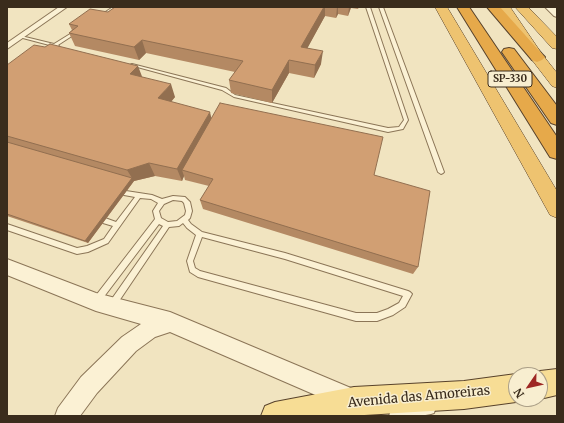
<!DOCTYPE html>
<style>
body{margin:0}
#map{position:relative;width:564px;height:423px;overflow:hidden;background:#f1e4c0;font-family:Merriweather,serif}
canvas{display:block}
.frame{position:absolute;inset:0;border:8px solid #3a2c1c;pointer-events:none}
.north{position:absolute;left:508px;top:367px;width:40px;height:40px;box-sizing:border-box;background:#f8eed0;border:1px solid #aca088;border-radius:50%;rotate:236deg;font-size:11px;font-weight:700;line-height:16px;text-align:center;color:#3a2c1c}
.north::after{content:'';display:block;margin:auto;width:14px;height:18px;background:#9e2723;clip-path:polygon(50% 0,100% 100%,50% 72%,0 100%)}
</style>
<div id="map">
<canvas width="564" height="423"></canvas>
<div class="frame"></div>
<div class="north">N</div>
</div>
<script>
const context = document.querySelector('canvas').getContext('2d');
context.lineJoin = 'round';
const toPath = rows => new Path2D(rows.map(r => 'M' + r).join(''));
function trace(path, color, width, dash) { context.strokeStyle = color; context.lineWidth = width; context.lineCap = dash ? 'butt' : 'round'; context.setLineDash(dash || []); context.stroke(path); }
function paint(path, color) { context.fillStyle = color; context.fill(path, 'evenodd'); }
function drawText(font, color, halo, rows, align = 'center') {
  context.font = font + ' Merriweather,serif'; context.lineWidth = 3; context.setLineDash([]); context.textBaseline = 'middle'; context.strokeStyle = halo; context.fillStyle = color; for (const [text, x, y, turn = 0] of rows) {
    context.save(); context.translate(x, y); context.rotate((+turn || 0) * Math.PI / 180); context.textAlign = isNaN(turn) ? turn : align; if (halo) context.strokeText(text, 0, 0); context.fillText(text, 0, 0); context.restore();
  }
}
const service = toPath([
 [113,7,117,7,103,17,101,17,101,15,113,7],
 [366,7,370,7,408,120,403,129,388,132,234,97,222,90,130,65,132,64,226,88,235,95,388,128,399,127,404,120,366,7],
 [379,7,383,7,444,172,443,173,441,174,438,172,379,7],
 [75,31,78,32,58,45,59,46,57,47,19,37,21,36,54,44,75,31],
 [124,191,126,191,152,195,162,199,173,196,185,197,190,202,192,211,190,218,188,220,191,224,202,232,285,253,408,291,410,292,412,294,405,307,393,315,377,321,356,321,198,277,190,272,187,261,196,235,187,228,183,223,179,226,169,227,115,307,112,309,109,307,108,305,109,303,163,226,159,224,100,302,97,303,94,302,93,300,94,298,155,219,153,211,158,203,151,199,140,198,108,243,88,252,77,254,7,230,7,224,77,248,87,246,104,239,113,226,103,223,102,221,103,219,105,218,116,222,135,197,124,195,123,193,124,191],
 [173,200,182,201,184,203,186,211,185,215,177,221,168,222,161,218,159,211,164,204,173,200],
 [202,237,285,259,403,296,399,303,388,309,377,313,356,313,200,271,195,268,193,261,202,237],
 [431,406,434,407,435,410,434,413,431,414,420,416,389,416,390,413,393,412,431,406]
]);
const minor = toPath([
 [59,7,67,7,7,49,7,43,59,7]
]);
const tertiary = toPath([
 [545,7,555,7,557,9,557,17,554,16,545,7],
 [7,259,96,293,170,312,358,391,361,399,358,407,350,410,170,332,155,337,136,351,97,393,80,416,55,416,58,408,81,377,122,337,141,324,96,311,7,275,7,259]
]);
const primary = toPath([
 [557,369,557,395,540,399,540,375,531,375,540,371,557,369],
 [516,374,517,375,516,375,516,399,522,399,516,402,464,409,348,416,261,416,265,406,275,402,354,387,464,381,516,374]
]);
const trunk = toPath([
 [435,7,447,7,557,191,557,218,550,215,435,7],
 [498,7,510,7,542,54,557,73,557,88,552,86,532,60,498,7],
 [515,7,528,7,557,37,557,49,552,48,515,7]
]);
const motorway = toPath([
 [457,7,469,7,557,137,557,159,550,157,457,7],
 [487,7,500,7,542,54,545,57,542,60,537,62,532,60,487,7],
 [509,48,514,49,557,106,557,125,551,123,502,52,504,49,509,48]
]);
trace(service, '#8b7557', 2);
trace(minor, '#8b7557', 2);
trace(tertiary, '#8b7557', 2);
trace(primary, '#58422b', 2);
trace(trunk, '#58422b', 1);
trace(motorway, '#58422b', 2);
paint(service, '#fbf1d4');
paint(minor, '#fbf1d4');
paint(tertiary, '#fbf1d4');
paint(primary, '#f7dd95');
paint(trunk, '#eec370');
paint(motorway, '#e6a94a');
paint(toPath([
 [115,7,359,7,358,9,351,8,348,16,338,14,336,18,325,16,307,48,321,64,314,78,289,73,272,103,231,93,229,80,235,72,146,53,139,60,75,46,69,33,72,30,69,24,108,12],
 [7,65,142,77,175,97,171,102,211,119,374,175,418,267,413,274,203,209,200,200,209,186,185,180,184,176,182,181,155,176,134,181,88,243,7,216]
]), '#b48963');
paint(toPath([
 [324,7,325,7,325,16,301,60,301,47],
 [337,7,338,7,338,14,336,18],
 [349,7,351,7,348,16],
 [142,40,146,53,139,60,134,47],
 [323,51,321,64,314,78,315,65],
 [289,60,289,73,272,103,272,90],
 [138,66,143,79,130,74],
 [171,84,175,97,163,111,158,98],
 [210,112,213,125,182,170,184,176,182,181,177,169],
 [149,163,155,176,134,181,88,243,85,241,132,178,127,170]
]), '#926f50');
const building = toPath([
 [115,7,324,7,301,47,323,51,315,65,289,60,272,90,229,80,243,61,142,40,134,47,69,33,78,26,69,24,90,9,108,12,115,7],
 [50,44,138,66,130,74,171,84,158,98,210,112,177,169,149,163,127,170,7,136,7,65,34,45,45,47,50,44],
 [220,103,383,137,374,175,430,191,418,267,200,200,213,179,182,170,220,103],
 [7,142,132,178,85,241,7,214,7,142]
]);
paint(building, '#d19f73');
trace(building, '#926f50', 1);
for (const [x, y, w] of [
 [510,79,44]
]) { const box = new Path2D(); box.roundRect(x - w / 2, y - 8, w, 16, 3); context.fillStyle = '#f8eed0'; context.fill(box); trace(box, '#3a2c1c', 1); }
drawText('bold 10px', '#3a2c1c', null, [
 ["SP-330",510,79]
]);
drawText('13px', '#3a2c1c', '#f8eed0', [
 ["Avenida das Amoreiras",419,397,-5]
]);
</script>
